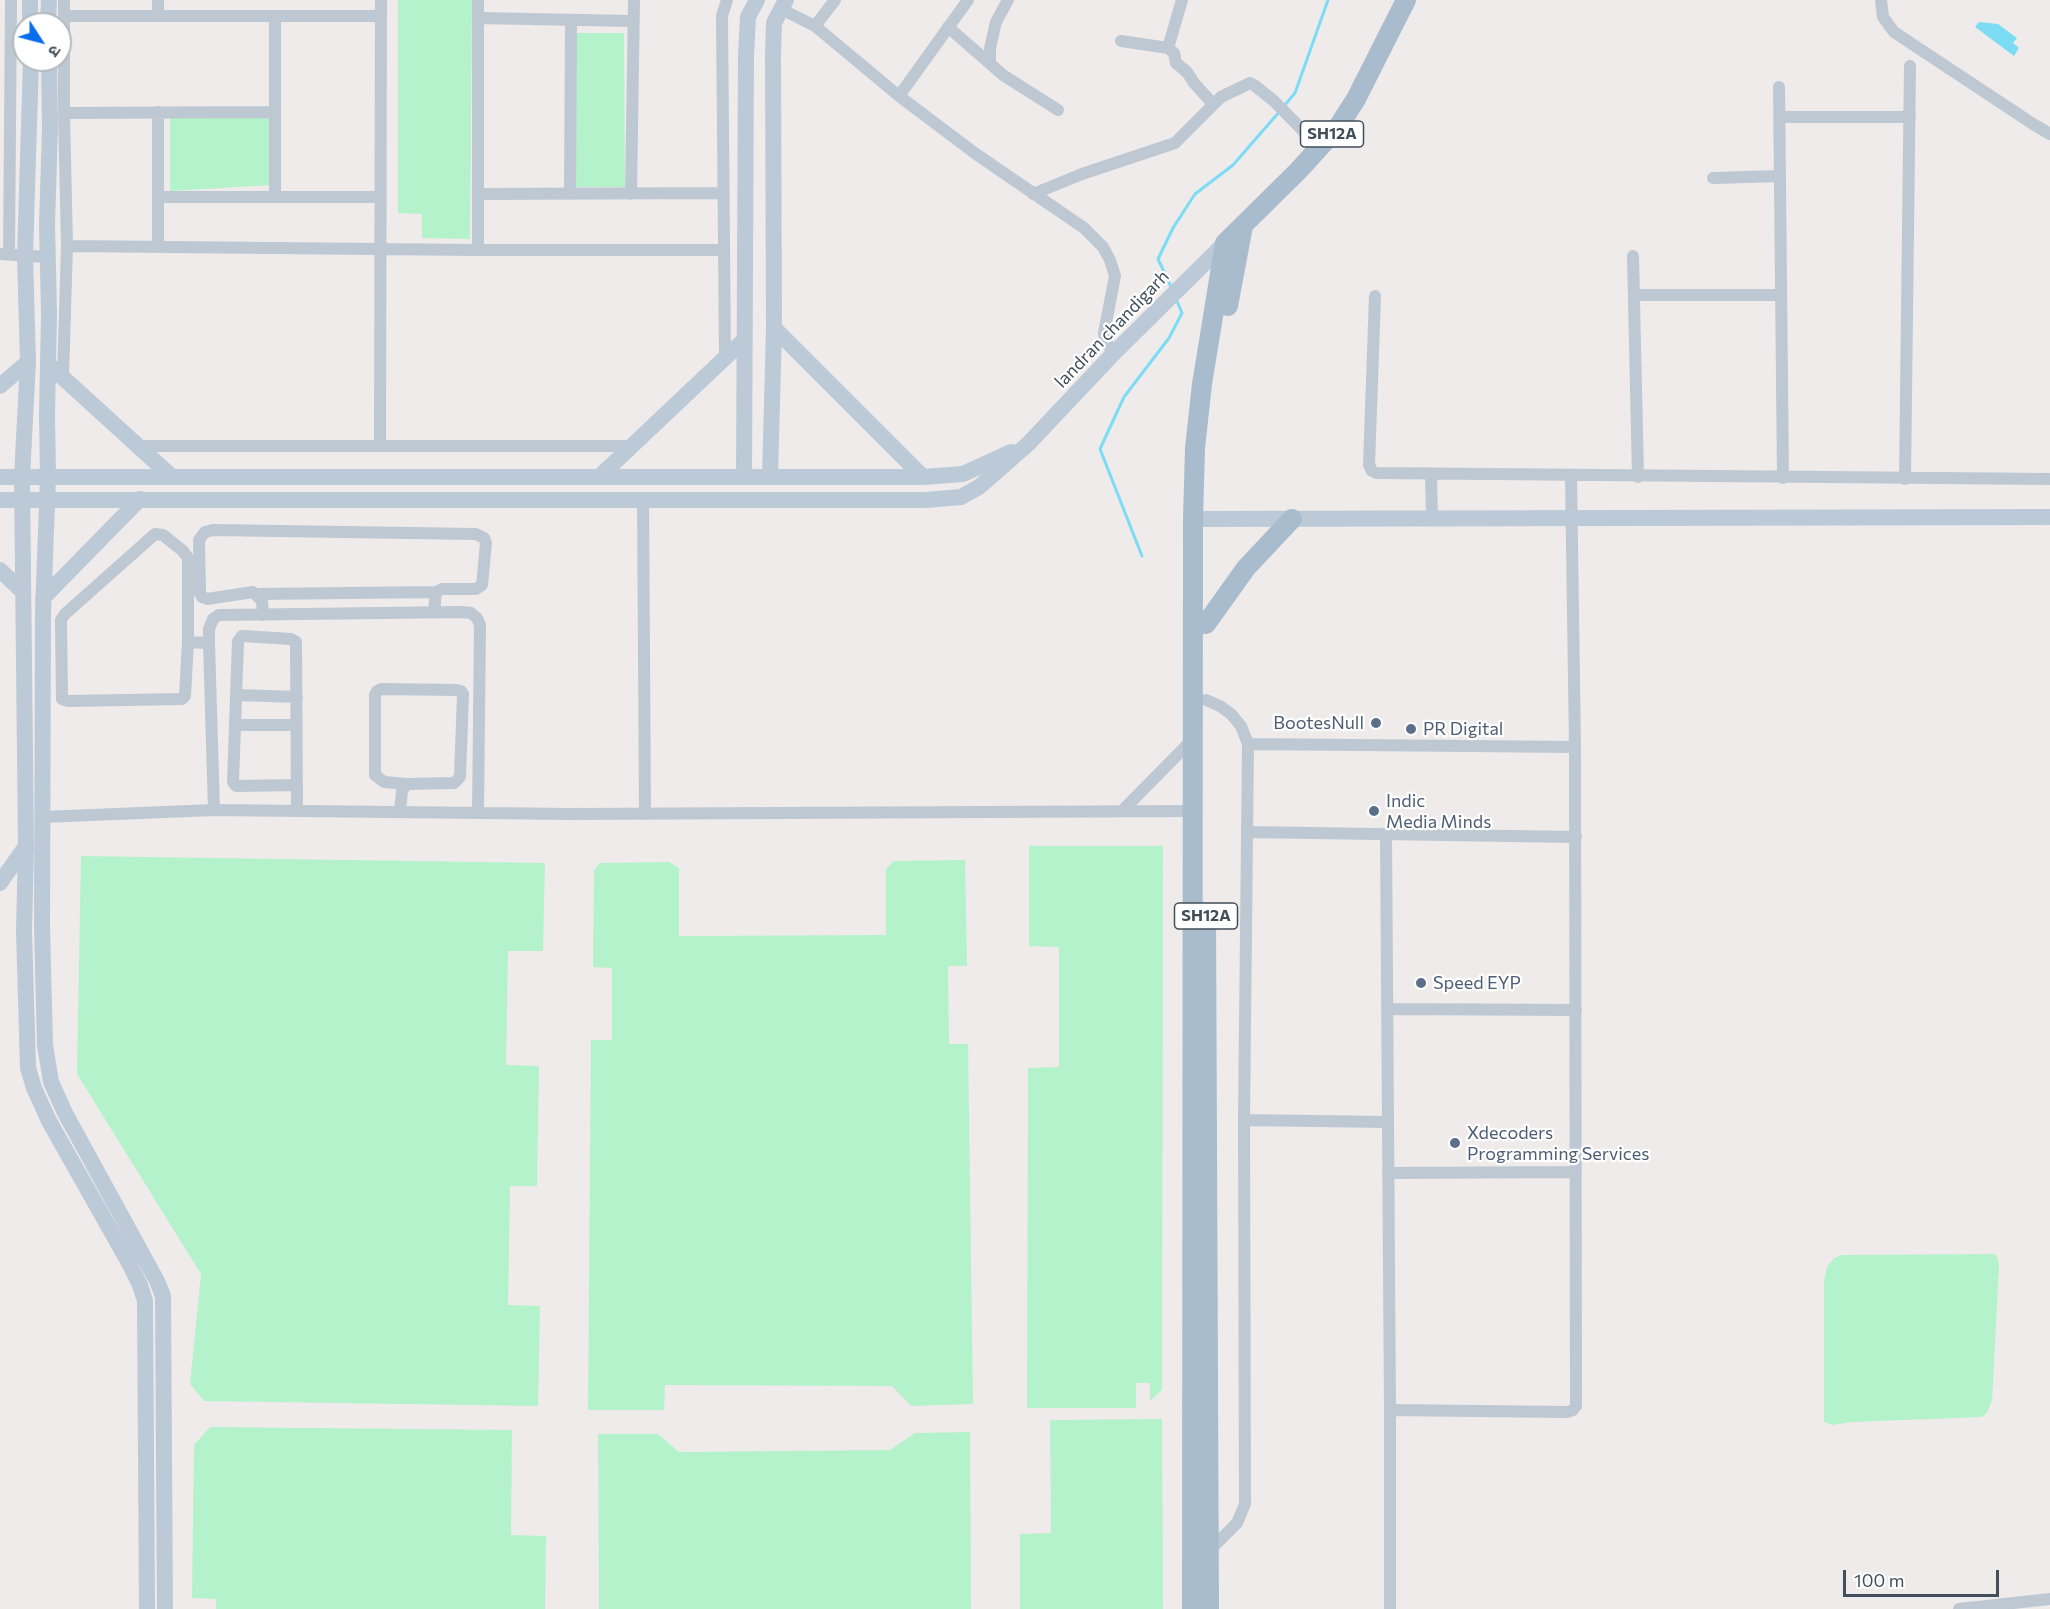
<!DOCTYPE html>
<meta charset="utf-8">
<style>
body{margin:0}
#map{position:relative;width:2050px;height:1609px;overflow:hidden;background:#efebeb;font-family:Commissioner,"Noto Sans Devanagari",sans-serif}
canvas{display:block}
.north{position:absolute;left:12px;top:12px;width:60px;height:60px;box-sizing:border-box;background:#fff;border:2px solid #b3b9bd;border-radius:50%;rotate:126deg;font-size:16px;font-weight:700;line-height:24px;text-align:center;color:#424f5a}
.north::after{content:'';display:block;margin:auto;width:21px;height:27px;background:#086eec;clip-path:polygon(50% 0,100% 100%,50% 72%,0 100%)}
.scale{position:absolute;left:1843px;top:1570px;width:156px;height:27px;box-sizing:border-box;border:3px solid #424f5a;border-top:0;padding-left:8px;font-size:18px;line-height:21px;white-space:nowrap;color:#424f5a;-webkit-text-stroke:4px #fff;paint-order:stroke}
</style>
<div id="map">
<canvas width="2050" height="1609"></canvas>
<div class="north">उ</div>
<div class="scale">100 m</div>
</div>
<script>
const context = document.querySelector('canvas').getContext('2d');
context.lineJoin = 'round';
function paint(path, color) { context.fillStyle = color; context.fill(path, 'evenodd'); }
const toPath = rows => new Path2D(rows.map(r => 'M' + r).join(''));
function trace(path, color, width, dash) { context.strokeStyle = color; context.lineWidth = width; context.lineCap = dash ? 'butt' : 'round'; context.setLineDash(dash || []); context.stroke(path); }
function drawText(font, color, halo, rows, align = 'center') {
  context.font = font + ' Commissioner,sans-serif'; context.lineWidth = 4.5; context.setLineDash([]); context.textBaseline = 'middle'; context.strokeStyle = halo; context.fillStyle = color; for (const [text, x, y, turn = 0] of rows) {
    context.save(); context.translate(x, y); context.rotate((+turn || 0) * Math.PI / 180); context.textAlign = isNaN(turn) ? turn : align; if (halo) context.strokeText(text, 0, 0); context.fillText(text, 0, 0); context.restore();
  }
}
paint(toPath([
 [398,0,472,0,470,239,422,238,422,214,398,213],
 [576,33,624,33,625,187,575,187],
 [269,115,272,185,170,191,170,117],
 [1029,846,1163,846,1162,1390,1150,1401,1150,1383,1136,1383,1136,1408,1027,1408,1028,1068,1059,1067,1059,947,1029,946],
 [81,856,545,863,543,951,508,951,506,1065,539,1066,537,1186,510,1186,508,1305,540,1306,538,1406,204,1401,190,1384,201,1274,77,1074],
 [965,860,967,966,948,966,949,1044,968,1044,973,1404,911,1406,892,1386,665,1385,664,1410,588,1410,591,1040,612,1040,612,968,593,967,594,870,600,863,669,862,679,868,679,936,886,935,886,869,894,861],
 [1995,1254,1998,1259,1999,1266,1992,1400,1987,1413,1982,1417,1852,1422,1832,1425,1824,1422,1824,1281,1827,1267,1834,1258,1842,1255],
 [1162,1419,1163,1609,1020,1609,1020,1534,1051,1533,1050,1420],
 [210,1427,512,1430,511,1535,546,1536,545,1609,216,1609,216,1599,192,1598,194,1445],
 [970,1432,971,1609,599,1609,598,1434,658,1434,679,1452,890,1450,915,1433]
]), '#b4f2cb');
paint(toPath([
 [1979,22,1998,24,2017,38,2013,43,2019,48,2014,56,1975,27]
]), '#7cdcf3');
trace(toPath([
 [1284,106,1295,93,1328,0],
 [1172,289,1158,259,1173,228,1195,194,1233,165,1280,111],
 [1142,556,1100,449,1124,397,1169,338,1182,313,1177,301]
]), '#7cdcf3', 3);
trace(toPath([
 [478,0,478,250],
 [835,0,815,26,899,96,976,154,1084,228,1103,247,1110,260,1115,276,1104,333,1106,342,1114,353],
 [1881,0,1883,17,1894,32,2033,124,2050,134],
 [781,9,815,26],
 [64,16,381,16],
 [158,16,158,0],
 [478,18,632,21],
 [948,27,1003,75,1058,110],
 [1121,41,1168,48,1174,53,1176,63,1187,72,1194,83,1213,104],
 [1168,48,1182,0],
 [990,64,990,48,996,22,1008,0],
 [1779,87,1783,478],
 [899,96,968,0],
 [64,113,275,112],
 [1779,117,1910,117],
 [1713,178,1780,176],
 [478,194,724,193],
 [570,194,571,20],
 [631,194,634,0],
 [1033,194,1082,174,1175,143,1221,97,1250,83,1254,85,1274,101,1320,148],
 [158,197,380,197],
 [275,197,275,16],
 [67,246,478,250,724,250],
 [158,247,158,112],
 [0,254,47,257],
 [9,254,11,0],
 [1633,256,1638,477],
 [1634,295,1781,295],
 [1375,296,1369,465,1372,471,1376,473,2050,479],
 [725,358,722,16,727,0],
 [63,377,67,246,64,113,64,0],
 [380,445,381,0],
 [137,446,634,446],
 [1431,475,1432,519],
 [1905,479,1910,66],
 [643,500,645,814],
 [257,594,436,592],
 [263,615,262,601,253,592,207,599,202,597,200,593,199,540,205,532,213,530,476,534,484,538,486,543,482,585,476,589,442,589,436,592,434,612],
 [188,642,188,558,183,551,163,535,155,534,65,614,61,620,62,699,68,701,182,699,185,696,188,642,209,643],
 [237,695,297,697],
 [1206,700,1220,706,1231,714,1241,726,1248,744],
 [236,725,297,725],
 [297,785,236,786,233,782,238,641,242,636,291,639,296,642,297,811],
 [214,810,209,643,209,629,213,619,219,615,462,612,471,613,477,618,480,625,478,813],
 [1122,811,1193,739],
 [400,812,402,791,406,784,454,783,460,777,463,694,461,691,457,690,381,689,377,691,375,695,375,775,384,782,406,784],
 [42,817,214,810,572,814,1193,811],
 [1247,832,1576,837],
 [1386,834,1390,1410],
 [1387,1009,1576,1010],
 [1244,1120,1387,1122],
 [1388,1173,1576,1172],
 [1209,1551,1237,1523,1245,1504,1244,1120,1248,744,1575,747],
 [1390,1609,1390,1410,1567,1412,1573,1410,1576,1406,1575,747,1571,477],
 [1959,1609,2050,1599]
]), '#bdc8d3', 12);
trace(toPath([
 [30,0,30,24],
 [48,24,49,0],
 [31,60,25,256,28,362,22,477,26,848,24,931,28,1068,34,1088,49,1121,128,1261,140,1285,145,1301,147,1609],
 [49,60,50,129,47,224,49,314,47,415,48,477,43,612,42,927,45,1045,51,1082,65,1113,157,1281,163,1296,165,1609],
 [774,328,923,477],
 [48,364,172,477],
 [0,386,28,362],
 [0,477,923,477,963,474,1011,452],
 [599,477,745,339],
 [744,477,746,55,748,17,757,0],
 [770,477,774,328,773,56,774,23,786,0],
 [0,500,926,500,961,497,979,487,1028,444,1114,353,1225,243],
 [1193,519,2050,517],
 [0,570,23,592],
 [43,598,140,499],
 [0,883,26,846]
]), '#bcc9d7', 16);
trace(toPath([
 [1228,306,1243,226],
 [1206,624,1246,568,1292,519],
 [1206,913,1209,1609],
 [1192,1609,1193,519,1195,448,1202,384,1225,243,1298,171,1338,127,1356,99,1406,0]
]), '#a8bcce', 20);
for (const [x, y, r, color] of [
 [1376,723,6,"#5c6f8a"],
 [1411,729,6,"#5c6f8a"],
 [1374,811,6,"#5c6f8a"],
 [1421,983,6,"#5c6f8a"],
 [1455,1143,6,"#5c6f8a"]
]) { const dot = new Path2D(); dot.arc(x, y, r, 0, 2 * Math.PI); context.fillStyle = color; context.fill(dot); trace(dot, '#fff', 2); }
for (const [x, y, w] of [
 [1332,134,63],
 [1206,916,63]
]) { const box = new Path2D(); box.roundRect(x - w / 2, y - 13, w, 26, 4.5); context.fillStyle = '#fff'; context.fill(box); trace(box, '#424f5a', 1.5); }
drawText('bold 16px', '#424f5a', null, [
 ["SH12A",1332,134],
 ["SH12A",1206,916]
]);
drawText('18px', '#424f5a', '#fff', [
 ["landran chandigarh",1112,329,-46]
]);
drawText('18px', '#4e5e75', '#fff', [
 ["BootesNull",1364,723,"right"],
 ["PR Digital",1423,729],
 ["Indic",1386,801],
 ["Media Minds",1386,822],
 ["Speed EYP",1433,983],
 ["Xdecoders",1467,1133],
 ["Programming Services",1467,1154]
], 'left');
</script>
